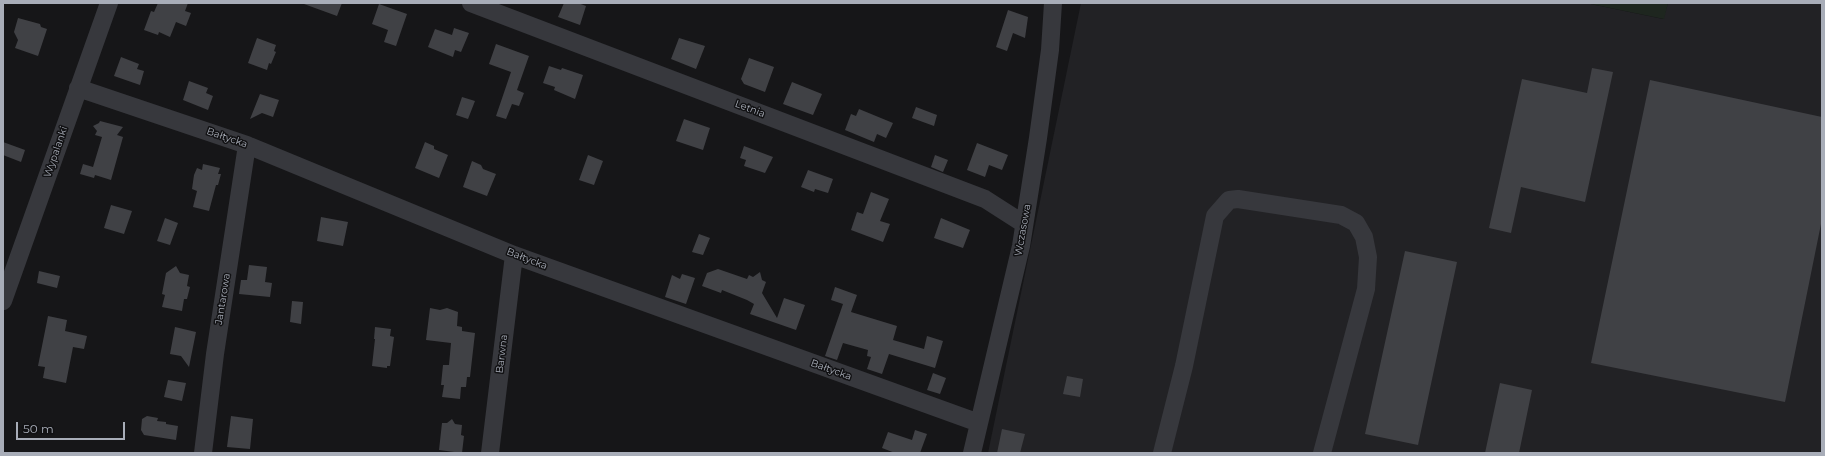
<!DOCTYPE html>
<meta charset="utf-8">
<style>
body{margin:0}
#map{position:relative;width:1825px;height:456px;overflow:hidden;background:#161618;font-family:Montserrat,sans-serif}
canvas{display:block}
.frame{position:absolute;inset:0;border:4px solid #a8adb8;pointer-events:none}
.scale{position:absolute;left:16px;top:422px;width:109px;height:18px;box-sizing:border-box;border:2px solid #a8adb8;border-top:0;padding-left:5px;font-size:12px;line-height:14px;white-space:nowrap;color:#a8adb8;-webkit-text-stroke:3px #111113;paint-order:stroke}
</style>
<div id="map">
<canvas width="1825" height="456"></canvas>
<div class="frame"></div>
<div class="scale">50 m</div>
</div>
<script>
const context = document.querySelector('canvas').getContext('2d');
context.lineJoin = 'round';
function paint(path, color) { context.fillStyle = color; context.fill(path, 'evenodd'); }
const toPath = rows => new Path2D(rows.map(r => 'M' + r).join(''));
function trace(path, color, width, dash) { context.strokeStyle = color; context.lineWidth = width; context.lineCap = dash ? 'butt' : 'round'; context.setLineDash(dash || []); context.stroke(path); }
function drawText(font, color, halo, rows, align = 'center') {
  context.font = font + ' Montserrat,sans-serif'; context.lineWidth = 3; context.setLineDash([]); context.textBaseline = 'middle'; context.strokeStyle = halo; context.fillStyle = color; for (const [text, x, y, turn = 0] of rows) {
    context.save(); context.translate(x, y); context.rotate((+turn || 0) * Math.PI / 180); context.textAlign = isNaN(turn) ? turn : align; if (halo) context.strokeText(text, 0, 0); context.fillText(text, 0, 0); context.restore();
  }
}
paint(toPath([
 [1081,3,1586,3,1663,19,1668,3,1822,3,1822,453,988,453]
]), '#222225');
paint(toPath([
 [1586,3,1668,3,1664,19]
]), '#1e261f');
paint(toPath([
 [158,3,188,3,185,11,191,13,186,26,176,22,170,37,159,32,158,35,144,30,151,11,154,12],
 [304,3,342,3,337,16,304,4],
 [564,3,578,3,586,6,580,25,558,17],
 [379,4,407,14,396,46,384,42,388,30,372,24],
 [1008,10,1028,17,1025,38,1013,33,1007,51,996,47],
 [18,18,40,24,41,27,47,29,38,56,15,48,18,40,14,32],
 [454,28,469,33,461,52,455,50,453,57,428,47,435,29,452,35],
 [257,38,276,45,274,51,276,52,271,64,269,63,267,70,248,63],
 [679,38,705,46,696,69,671,59],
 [496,44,529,56,517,90,524,93,519,106,512,104,506,119,496,116,511,72,489,64],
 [121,57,139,64,137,69,144,71,140,85,114,76],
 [749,58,774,67,765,92,744,84,741,79],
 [549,66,561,70,562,68,583,75,575,99,554,90,555,87,543,83],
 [1592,68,1613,72,1585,202,1521,187,1511,233,1489,228,1522,79,1587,93],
 [1650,80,1822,117,1822,219,1785,402,1591,363],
 [189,81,208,88,206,93,213,96,208,110,183,100],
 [792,82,822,94,813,115,783,104],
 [260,94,279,100,273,117,262,113,250,119],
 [462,97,475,101,468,119,456,115],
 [916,107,937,115,934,126,912,118],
 [859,109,893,123,886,138,877,134,874,142,845,130,851,114,856,116],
 [684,119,710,128,703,150,676,141],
 [100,121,123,127,117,135,123,137,111,180,95,175,94,178,80,174,83,164,93,167,102,137,95,135,97,131,93,126,99,123],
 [3,142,25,150,21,162,3,155],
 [425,142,434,146,434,149,448,155,439,178,415,168],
 [977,143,1008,155,1002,170,989,165,985,177,967,170],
 [744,146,773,157,765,173,744,166,746,160,740,158],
 [588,155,603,161,594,185,579,180],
 [935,155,948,160,943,172,931,167],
 [472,161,481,165,483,169,496,174,487,196,463,187],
 [203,164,220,168,218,174,221,174,218,185,216,185,209,211,193,207,197,191,192,189,194,175,197,168,202,170],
 [808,170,833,179,828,193,815,189,814,192,801,187],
 [871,192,889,199,880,221,890,224,883,242,851,230,857,212,863,214],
 [111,205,132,211,124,234,104,228],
 [321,217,348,222,343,246,317,241],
 [165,218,178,223,170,245,157,241],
 [941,218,970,230,963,248,934,238],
 [699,234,710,238,703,255,692,252],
 [1405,251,1457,262,1418,445,1365,434],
 [249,265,267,267,265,282,272,283,270,297,239,294,241,280,247,280],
 [176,266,180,273,189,275,187,286,190,287,187,299,184,299,182,311,162,307,165,295,162,294,166,273],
 [718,269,747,279,749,275,753,277,760,272,762,280,766,282,762,293,777,318,784,298,805,305,796,330,750,314,754,304,747,300,722,290,721,293,702,286,707,273],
 [39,271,60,276,57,288,37,283],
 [682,274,695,278,686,304,665,297,672,275,680,279],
 [835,287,857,295,851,312,897,326,893,340,924,349,927,336,943,341,935,368,889,354,882,374,867,369,871,357,867,356,868,350,843,343,837,360,825,356,843,304,831,300],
 [292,301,303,302,301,324,290,322],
 [430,308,440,310,447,308,458,312,457,326,462,327,462,331,475,333,470,377,467,377,466,387,461,387,460,399,442,397,444,385,441,385,443,365,449,365,451,343,426,340],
 [48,316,67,320,65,331,87,336,84,349,73,347,66,383,43,378,45,367,38,366],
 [175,327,196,332,189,367,181,356,170,354],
 [375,327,391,329,390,336,394,337,390,366,387,366,387,368,372,366,375,339,374,339],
 [933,373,946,378,940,394,927,390],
 [1067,376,1083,379,1080,397,1063,394],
 [168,380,186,383,182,401,164,397],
 [1500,383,1532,390,1519,453,1485,453],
 [147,416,158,418,157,421,166,422,166,424,178,426,176,440,144,435,141,430,142,419],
 [231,416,253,419,250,449,227,447],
 [452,419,455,424,462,425,461,435,464,436,462,453,439,450,442,423,447,423],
 [1002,429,1025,434,1020,453,997,453],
 [915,430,927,434,920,453,895,453,882,448,888,432,912,440]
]), '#404145');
trace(toPath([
 [471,3,985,199,1024,224],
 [78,88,247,145,514,255,979,423],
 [3,301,109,3],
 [203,453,215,354,247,145],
 [490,453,514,255],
 [972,453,1021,246,1038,138,1050,50,1053,3],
 [1162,453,1184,366,1215,216,1229,200,1238,199,1341,215,1356,223,1364,237,1368,257,1366,289,1322,453]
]), '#37383d', 18);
drawText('10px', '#a8adb8', '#111113', [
 ["Letnia",750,109,21],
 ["Bałtycka",227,138,19],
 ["Wypalanki",56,152,-71],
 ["Wczasowa",1023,230,-80],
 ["Bałtycka",527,259,21],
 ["Jantarowa",223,299,-81],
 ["Barwna",502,354,-83],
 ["Bałtycka",831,370,20]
]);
</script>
